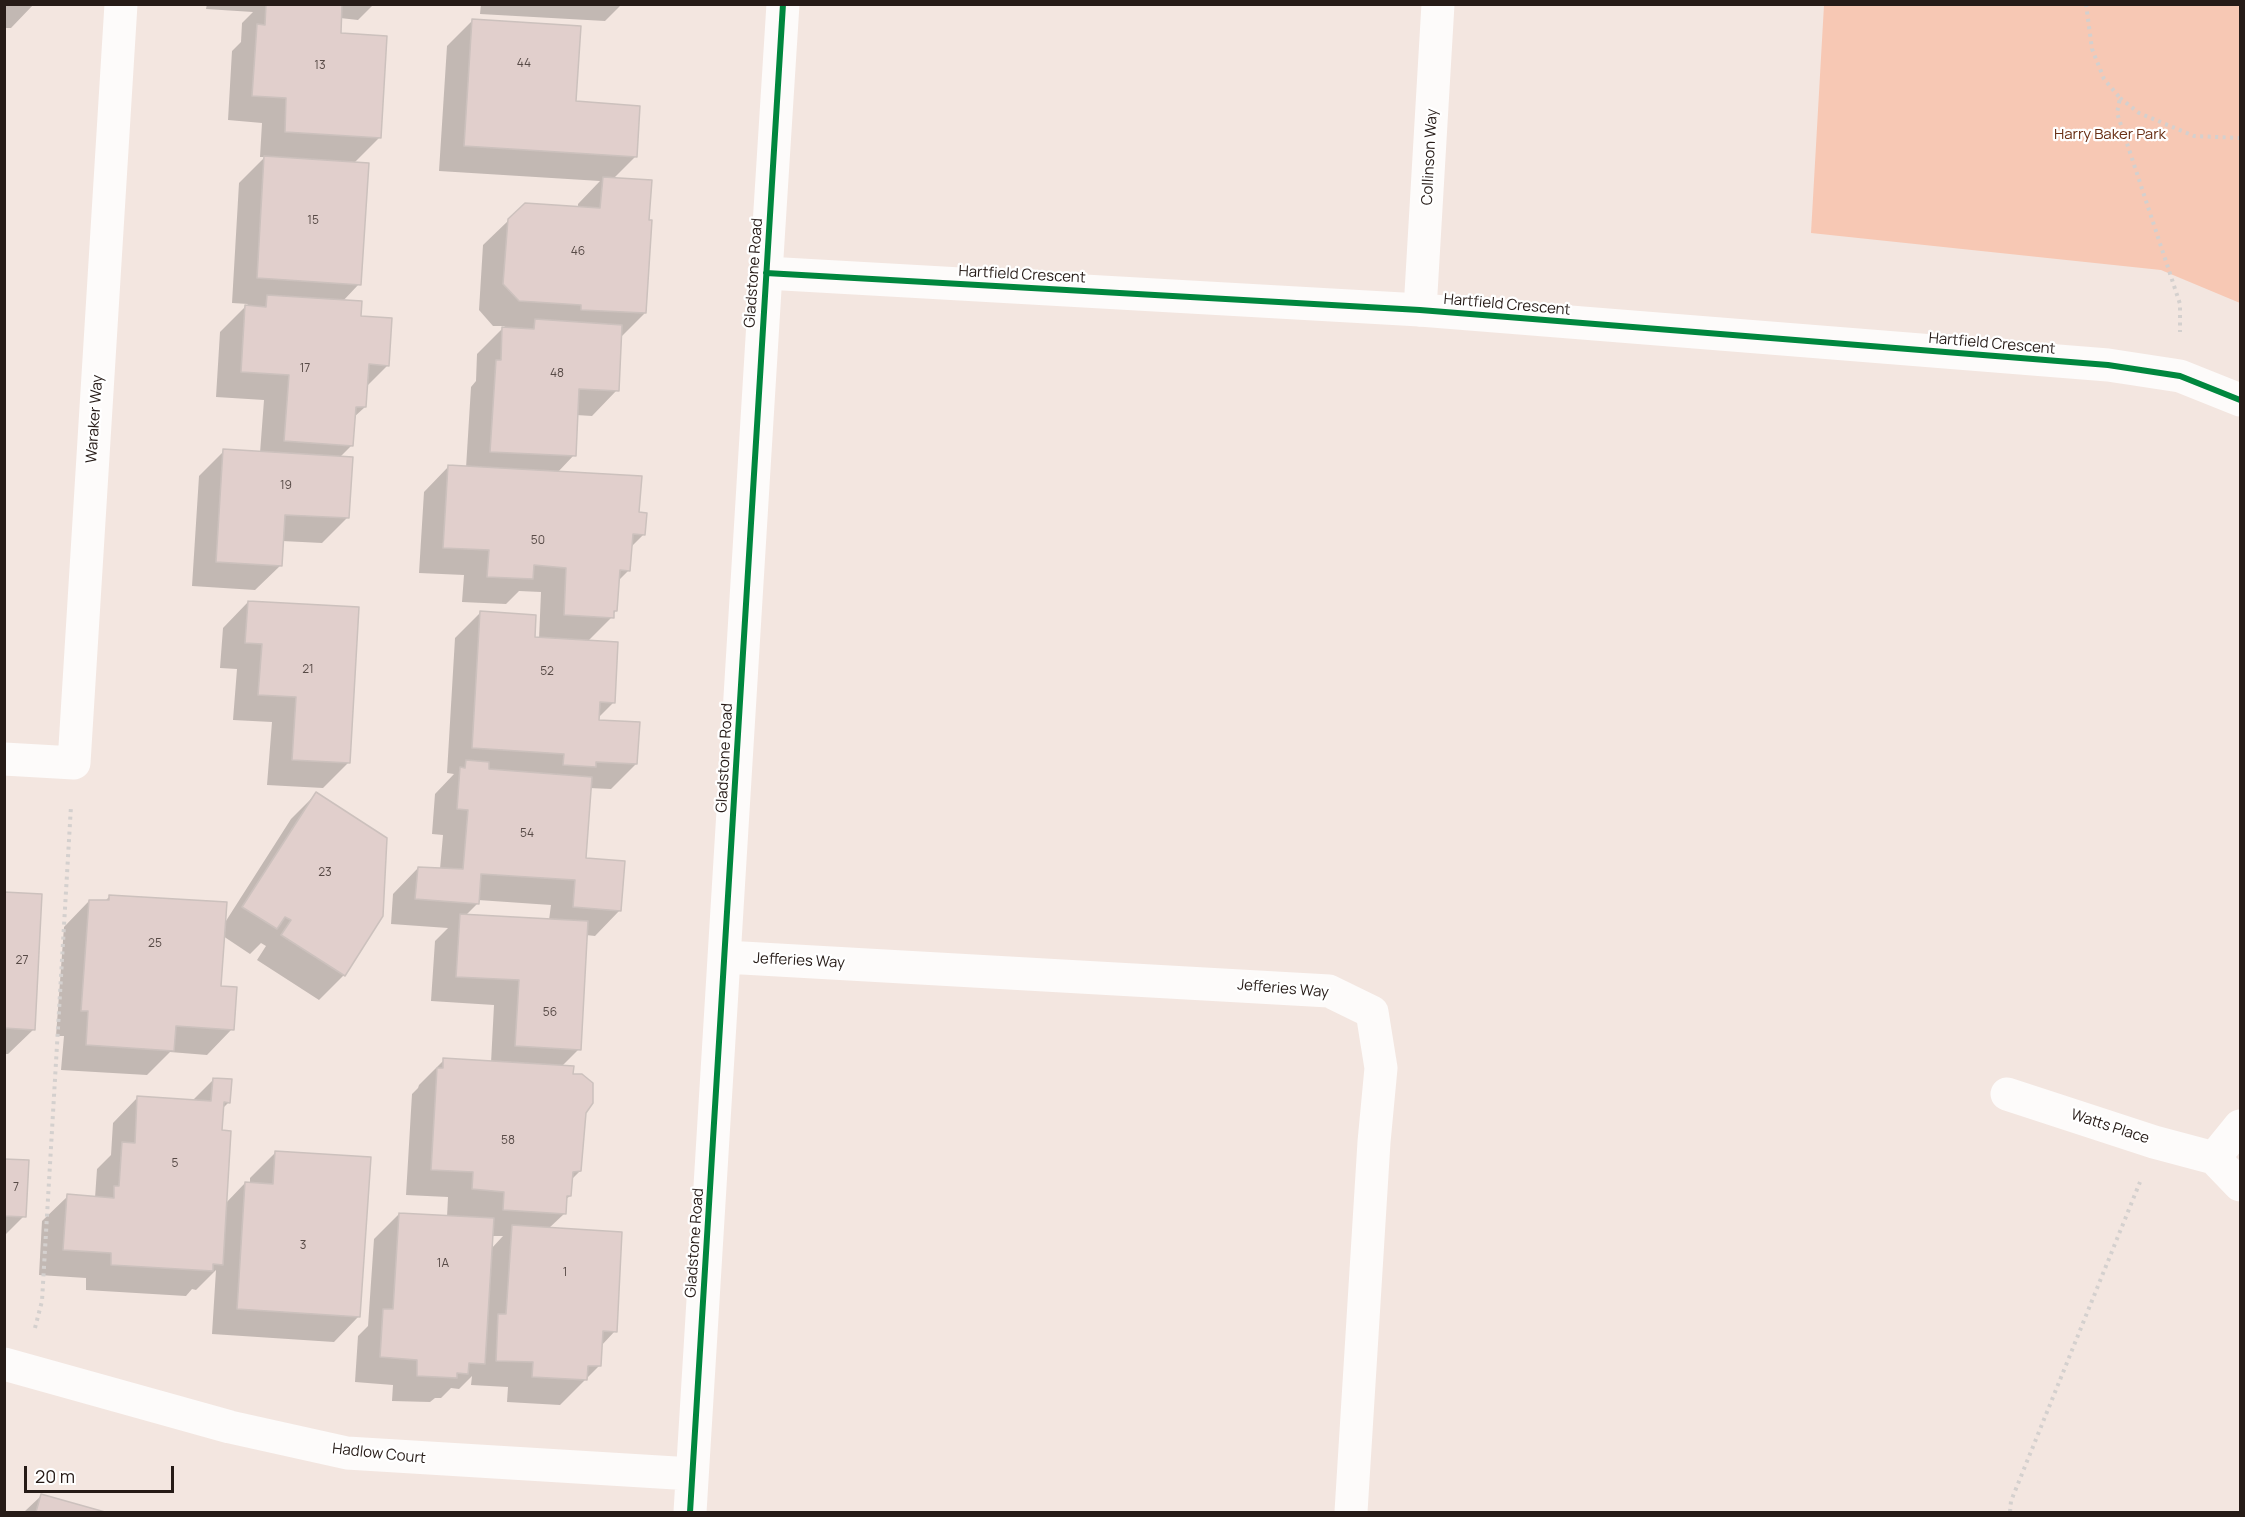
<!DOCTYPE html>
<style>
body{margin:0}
#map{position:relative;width:2245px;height:1517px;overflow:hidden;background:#f3e6e0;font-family:Manrope,sans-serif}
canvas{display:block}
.frame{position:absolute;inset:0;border:6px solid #261b17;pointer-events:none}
.scale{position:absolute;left:24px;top:1466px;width:150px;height:27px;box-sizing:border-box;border:3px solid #261b17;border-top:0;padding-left:8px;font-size:18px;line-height:21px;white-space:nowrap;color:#261b17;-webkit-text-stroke:4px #fff;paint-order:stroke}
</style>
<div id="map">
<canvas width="2245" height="1517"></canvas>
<div class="frame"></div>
<div class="scale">20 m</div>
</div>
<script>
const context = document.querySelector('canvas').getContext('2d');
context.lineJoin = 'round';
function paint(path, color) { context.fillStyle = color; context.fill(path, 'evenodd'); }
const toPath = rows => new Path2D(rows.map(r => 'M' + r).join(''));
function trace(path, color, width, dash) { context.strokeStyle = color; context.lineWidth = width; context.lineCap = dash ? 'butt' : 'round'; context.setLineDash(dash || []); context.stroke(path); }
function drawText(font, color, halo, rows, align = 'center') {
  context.font = font + ' Manrope,sans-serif'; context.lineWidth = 4.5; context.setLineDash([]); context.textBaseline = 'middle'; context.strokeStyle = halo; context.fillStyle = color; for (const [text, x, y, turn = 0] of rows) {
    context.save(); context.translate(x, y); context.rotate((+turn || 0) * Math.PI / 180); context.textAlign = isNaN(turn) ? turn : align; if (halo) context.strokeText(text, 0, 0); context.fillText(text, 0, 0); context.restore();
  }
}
paint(toPath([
 [1824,5,2240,5,2240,303,2161,270,1811,233]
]), '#f7c8b4');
paint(toPath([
 [4,4,34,4,11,28,4,28],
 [207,4,374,4,358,20,340,18,339,34,380,137,354,163,359,284,342,302,360,318,388,365,366,387,365,407,353,418,351,446,339,458,347,518,322,543,282,541,281,565,255,590,192,586,199,476,224,451,260,453,264,400,216,397,220,332,248,304,232,303,239,183,265,157,260,157,262,123,228,120,232,51,241,42,242,23,253,12,206,9],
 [481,4,622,4,605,21,480,14],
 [473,20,575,103,635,157,613,179,645,313,620,338,617,390,592,416,576,415,574,455,557,473,638,514,644,534,630,548,629,570,618,581,616,610,612,617,587,642,614,702,597,719,636,764,611,789,589,788,584,859,620,910,595,936,586,935,579,1049,561,1067,572,1075,584,1112,580,1171,571,1180,570,1196,565,1200,565,1213,548,1229,615,1331,601,1346,600,1365,560,1405,507,1402,508,1387,471,1385,472,1376,459,1389,451,1388,441,1398,435,1398,430,1402,392,1401,393,1385,355,1382,358,1336,368,1326,374,1239,399,1214,447,1217,448,1197,406,1195,412,1094,418,1088,419,1085,444,1060,491,1063,494,1005,431,1001,435,941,448,928,391,924,393,894,418,868,440,869,443,835,432,834,435,794,454,774,447,773,455,638,480,613,533,639,539,639,541,592,519,591,506,604,462,602,464,575,419,573,424,492,449,466,466,468,471,387,476,381,477,354,505,326,493,326,479,310,483,245,509,220,578,208,578,204,600,181,439,171,447,46],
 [478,900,551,905,549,920,465,916,478,903],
 [491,1236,503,1236,491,1249],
 [248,602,348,763,323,788,267,785,272,722,233,720,237,669,220,668,223,628],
 [316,794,344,975,319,1000,257,960,266,946,261,943,250,954,223,936,219,987,232,1029,207,1055,170,1052,147,1075,61,1070,64,1036,56,1036,64,927,89,901,104,902,110,896,224,924,291,819],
 [4,893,34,1029,8,1054,4,1054],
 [213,1080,229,1102,222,1109,220,1131,225,1204,245,1183,250,1184,250,1178,276,1152,359,1316,334,1342,212,1334,216,1270,196,1290,192,1289,186,1296,86,1290,86,1278,39,1275,42,1221,68,1196,95,1198,97,1169,111,1155,113,1123,138,1097,192,1101],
 [4,1160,24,1216,4,1236],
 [42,1495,100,1512,24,1512]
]), '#0003');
const building = toPath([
 [266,4,342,4,341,33,387,36,381,138,285,132,286,98,252,96,257,24,265,25,266,4],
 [472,19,581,26,576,101,640,106,637,157,464,146,472,19],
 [264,156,369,163,361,285,257,278,264,156],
 [603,177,652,180,649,220,652,220,646,313,581,310,581,305,519,301,503,284,508,219,525,203,600,208,603,177],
 [267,295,362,301,361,316,392,318,389,366,369,364,366,407,356,407,353,446,284,441,289,375,241,372,245,305,266,307,267,295],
 [535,319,622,325,619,391,579,389,576,456,490,452,496,360,501,360,502,327,534,329,535,319],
 [223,449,353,457,349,518,285,515,282,566,216,562,223,449],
 [448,465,642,476,639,512,647,513,645,535,633,534,630,571,620,570,617,611,614,611,614,618,564,615,566,568,534,565,533,579,487,577,489,550,443,548,448,465],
 [248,601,359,607,350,763,292,760,296,697,258,695,262,644,245,643,248,601],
 [480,611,536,615,535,637,618,642,615,703,600,702,599,720,640,722,637,764,596,762,596,767,563,765,564,754,472,748,480,611],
 [466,760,489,762,489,769,592,777,586,858,625,861,621,911,573,907,575,880,481,874,479,904,415,899,418,867,463,869,468,810,457,809,460,767,465,768,466,760],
 [316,792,387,838,383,916,345,976,281,935,291,920,285,917,277,929,242,907,316,792],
 [4,892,42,894,35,1030,4,1028,4,892],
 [109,895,227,902,221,986,237,987,234,1030,176,1026,174,1051,86,1045,88,1011,81,1011,89,900,109,900,109,895],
 [460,914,588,921,581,1050,515,1046,519,980,456,977,460,914],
 [443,1058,574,1066,573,1074,582,1074,593,1083,593,1103,586,1113,581,1171,573,1172,571,1196,567,1196,566,1214,503,1210,504,1192,472,1189,473,1172,431,1170,437,1068,443,1068,443,1058],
 [213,1078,232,1079,230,1103,224,1102,222,1130,231,1131,223,1265,213,1264,213,1271,111,1265,111,1253,63,1250,67,1194,114,1198,114,1186,119,1186,122,1142,135,1143,137,1096,211,1101,213,1078],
 [275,1151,371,1157,360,1317,237,1309,245,1182,273,1184,275,1151],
 [4,1159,29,1160,26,1217,4,1216,4,1159],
 [399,1213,494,1218,485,1364,469,1363,468,1374,457,1373,457,1378,417,1376,417,1360,380,1357,383,1309,393,1309,399,1213],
 [512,1225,622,1232,617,1332,603,1331,601,1366,588,1366,587,1380,532,1377,533,1362,496,1361,498,1314,506,1314,512,1225],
 [41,1494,105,1512,36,1512,41,1494]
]);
paint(building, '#e1cfcc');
trace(building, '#ccc1bd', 1.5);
trace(toPath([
 [2086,4,2092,49,2104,79,2120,98,2117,113,2180,304,2180,332],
 [2120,98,2139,113,2194,136,2240,138],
 [35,1328,42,1301,71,806],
 [2010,1512,2011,1501,2140,1182]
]), '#d4d0ce', 4, [3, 4.5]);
trace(toPath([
 [1420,310,1438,4],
 [4,759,74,763,121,4],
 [725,957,1329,991,1372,1012,1381,1068,1374,1142,1351,1512],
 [2007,1094,2154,1142,2214,1158],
 [2240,1126,2214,1158,2240,1185],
 [4,1364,230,1427,347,1453,692,1474],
 [690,1512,766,273]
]), '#fdfbfa', 33);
trace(toPath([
 [783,4,766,273,1420,310,2108,365,2180,376,2240,400]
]), '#fdfbfa', 33);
trace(toPath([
 [766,273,1420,310,2108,365,2180,376,2240,400],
 [690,1512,783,4]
]), '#00873e', 6);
drawText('12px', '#574a46', null, [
 ["44",524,64],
 ["13",320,66],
 ["15",313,221],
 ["46",578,252],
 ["17",305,369],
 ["48",557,374],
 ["19",286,486],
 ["50",538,541],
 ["21",308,670],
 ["52",547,672],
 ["54",527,834],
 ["23",325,873],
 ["25",155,944],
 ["27",22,961],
 ["56",550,1013],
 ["58",508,1141],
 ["5",175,1164],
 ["7",16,1188],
 ["3",303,1246],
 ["1A",443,1264],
 ["1",565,1273]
]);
drawText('15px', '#692f15', '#fff', [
 ["Harry Baker Park",2110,135]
]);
drawText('15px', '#261b17', '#fff', [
 ["Collinson Way",1430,157,-87],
 ["Gladstone Road",754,273,-86],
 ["Hartfield Crescent",1022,275,3],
 ["Hartfield Crescent",1507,305,5],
 ["Hartfield Crescent",1992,344,5],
 ["Waraker Way",95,419,-86],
 ["Gladstone Road",725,758,-87],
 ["Jefferies Way",799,961,3],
 ["Jefferies Way",1283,989,5],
 ["Watts Place",2110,1127,18],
 ["Gladstone Road",695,1243,-86],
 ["Hadlow Court",379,1454,6]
]);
</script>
